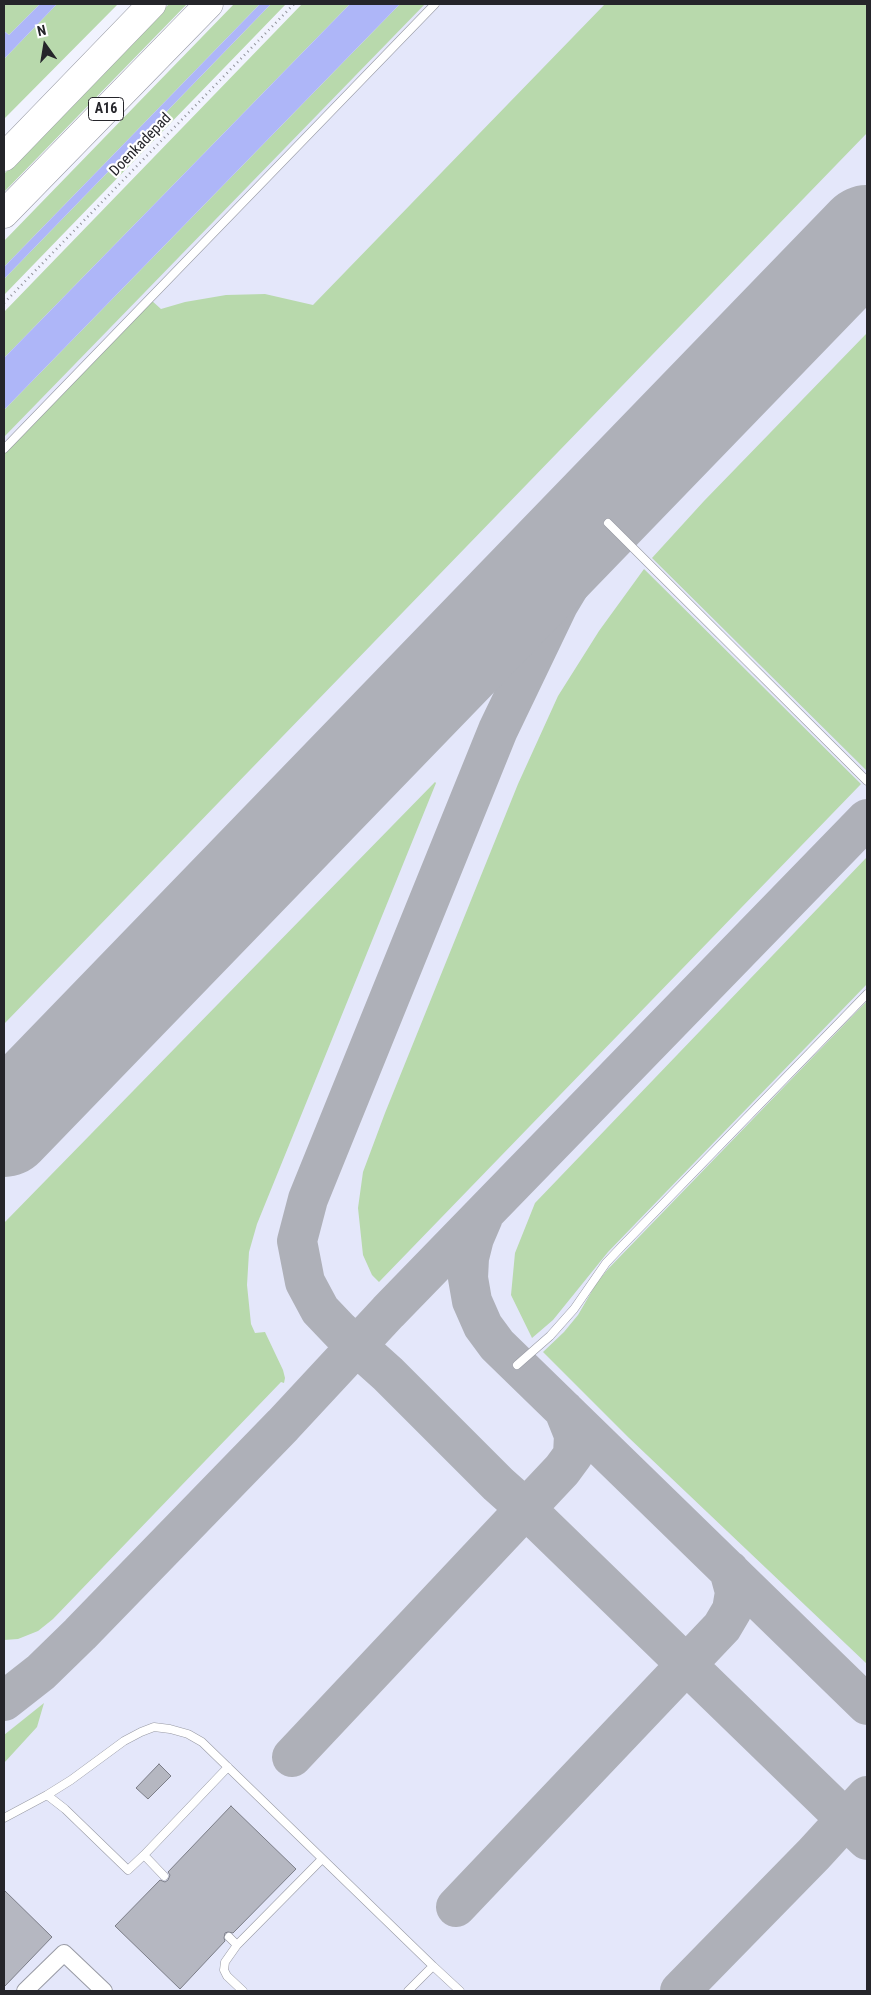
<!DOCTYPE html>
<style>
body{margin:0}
#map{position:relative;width:871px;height:1995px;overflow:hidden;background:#f1f3fe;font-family:"Roboto Condensed",sans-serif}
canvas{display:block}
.frame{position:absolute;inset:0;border:5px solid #25252a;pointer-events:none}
.north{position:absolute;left:20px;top:20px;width:50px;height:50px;-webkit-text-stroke:4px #fff;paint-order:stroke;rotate:347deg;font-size:14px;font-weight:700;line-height:20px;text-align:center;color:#25252a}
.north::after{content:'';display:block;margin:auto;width:18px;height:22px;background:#25252a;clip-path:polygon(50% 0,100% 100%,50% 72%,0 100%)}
</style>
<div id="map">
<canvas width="871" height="1995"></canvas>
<div class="frame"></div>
<div class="north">N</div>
</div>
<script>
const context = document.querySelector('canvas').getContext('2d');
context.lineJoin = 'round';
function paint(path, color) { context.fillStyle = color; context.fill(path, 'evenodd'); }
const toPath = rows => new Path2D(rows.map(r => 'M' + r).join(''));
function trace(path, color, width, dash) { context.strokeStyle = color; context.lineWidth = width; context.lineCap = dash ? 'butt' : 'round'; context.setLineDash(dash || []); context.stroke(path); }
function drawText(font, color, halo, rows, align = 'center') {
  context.font = font + ' "Roboto Condensed",sans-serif'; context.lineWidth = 4.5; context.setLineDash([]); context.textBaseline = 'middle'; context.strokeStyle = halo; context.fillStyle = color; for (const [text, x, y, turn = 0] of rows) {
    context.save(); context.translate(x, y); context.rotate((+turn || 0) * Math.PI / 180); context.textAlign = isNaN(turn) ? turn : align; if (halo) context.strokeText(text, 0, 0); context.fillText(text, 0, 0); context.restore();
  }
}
paint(toPath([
 [407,4,867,4,867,1991,4,1991,4,421]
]), '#e4e7fa');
paint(toPath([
 [4,4,40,4,9,35,4,31],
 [57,4,118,4,4,119,4,59],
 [169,4,187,4,4,192,4,174],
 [234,4,260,4,4,267,4,241],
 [271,4,286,4,4,295,4,279],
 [302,4,350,4,4,358,4,312],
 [400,4,425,4,4,437,4,410],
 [605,4,867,4,867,133,4,1024,4,451,151,300,161,309,185,302,226,295,265,294,313,305],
 [867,333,867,771,652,558,704,501],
 [644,569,861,784,379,1282,372,1275,363,1255,358,1208,363,1172,385,1113,518,784,558,696,599,631],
 [435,782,436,783,257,1224,249,1252,247,1285,251,1324,255,1333,265,1332,283,1370,285,1378,284,1383,281,1382,53,1619,38,1631,18,1639,4,1640,4,1223],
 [867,857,867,984,608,1252,553,1320,532,1338,511,1295,515,1253,535,1203],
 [867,1001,867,1664,628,1437,543,1352,564,1332,578,1315,596,1284,608,1269],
 [44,1703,37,1727,4,1763,4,1735]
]), '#b8d9ac');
paint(toPath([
 [40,4,57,4,4,59,4,31,9,35],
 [260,4,271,4,4,279,4,267],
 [350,4,400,4,4,410,4,358]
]), '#aeb6f8');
trace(toPath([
 [668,441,629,487,558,605,498,730,308,1199,297,1241,305,1282,320,1310,340,1331,388,1374,498,1484,526,1509,867,1840],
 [483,1217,474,1238,469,1258,468,1278,472,1301,483,1326,497,1345,867,1705],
 [4,1701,41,1672,80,1634,283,1425,388,1312,867,819],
 [292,1757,562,1470,573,1455,574,1435,564,1410],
 [456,1907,722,1627,732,1610,735,1592,729,1570],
 [680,1991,814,1854,867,1796]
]), '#aeb0b8', 40);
trace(toPath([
 [4,1127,867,235]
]), '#aeb0b8', 100);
const building = toPath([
 [159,1764,171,1776,148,1799,136,1788,159,1764],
 [231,1806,296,1869,233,1933,228,1932,225,1933,224,1938,225,1941,180,1989,115,1926,160,1880,165,1882,168,1880,170,1875,168,1872,231,1806],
 [4,1890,52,1937,4,1987,4,1890]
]);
paint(building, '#b5b7c1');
trace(building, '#7c7e88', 1);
const lane = toPath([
 [4,449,435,4],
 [608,523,867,781],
 [517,1365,550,1336,574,1309,606,1263,623,1245,867,994],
 [47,1795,71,1780,124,1741,141,1732,154,1727,170,1729,188,1734,202,1742,433,1966],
 [4,1818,47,1795,65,1809,128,1870,144,1855,164,1876],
 [144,1855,228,1767],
 [229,1937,237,1945,225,1962,224,1970,227,1976,243,1991],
 [237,1945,322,1859],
 [408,1991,433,1966,460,1991]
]);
const street = toPath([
 [25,1991,64,1953,104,1991]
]);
const highway = toPath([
 [4,157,152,4],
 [4,214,209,4]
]);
trace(lane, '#989aa4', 9);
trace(street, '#989aa4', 18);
trace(highway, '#989aa4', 29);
trace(toPath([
 [4,303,294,4]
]), '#91929a', 2.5, [1, 4]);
trace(lane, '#fff', 8);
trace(street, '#fff', 16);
trace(highway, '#fff', 28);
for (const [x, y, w] of [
 [106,109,35]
]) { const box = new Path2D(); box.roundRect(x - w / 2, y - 11.5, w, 23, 4); context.fillStyle = '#fff'; context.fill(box); trace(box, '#25252a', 1); }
drawText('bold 14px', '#25252a', null, [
 ["A16",106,109]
]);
drawText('15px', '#25252a', '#fff', [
 ["Doenkadepad",141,145,-46]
]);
</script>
